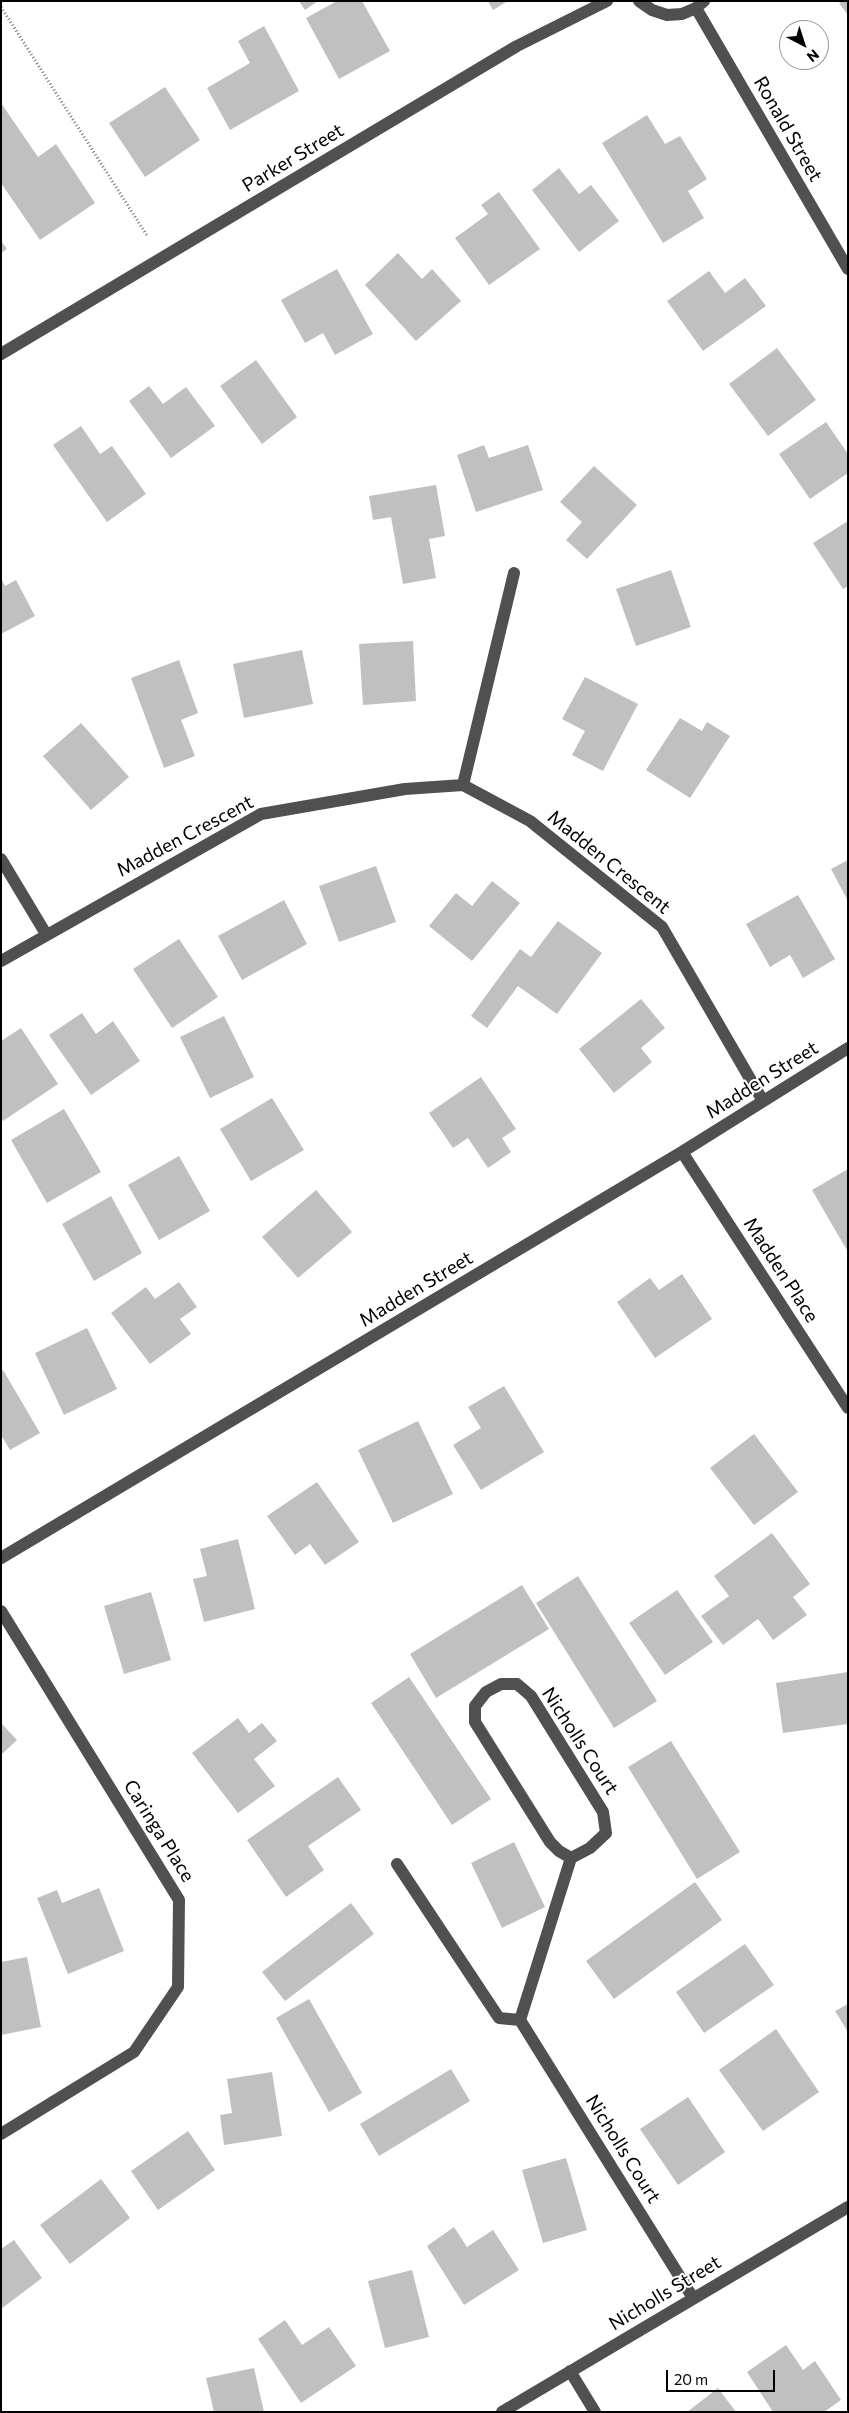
<!DOCTYPE html>
<style>
body{margin:0}
#map{position:relative;width:849px;height:2413px;overflow:hidden;background:#fff;font-family:Commissioner,sans-serif}
canvas{display:block}
.frame{position:absolute;inset:0;border:2px solid #000;pointer-events:none}
.north{position:absolute;left:779px;top:20px;width:50px;height:50px;box-sizing:border-box;background:#fff;border:1px solid #999;border-radius:50%;rotate:140deg;font-size:14px;font-weight:700;line-height:20px;text-align:center;color:#000}
.north::after{content:'';display:block;margin:auto;width:18px;height:22px;background:#000;clip-path:polygon(50% 0,100% 100%,50% 72%,0 100%)}
.scale{position:absolute;left:666px;top:2370px;width:109px;height:22px;box-sizing:border-box;border:2px solid #000;border-top:0;padding-left:6px;font-size:15px;line-height:18px;white-space:nowrap;color:#000;-webkit-text-stroke:4px #fff;paint-order:stroke}
</style>
<div id="map">
<canvas width="849" height="2413"></canvas>
<div class="frame"></div>
<div class="north">N</div>
<div class="scale">20 m</div>
</div>
<script>
const context = document.querySelector('canvas').getContext('2d');
context.lineJoin = 'round';
function paint(path, color) { context.fillStyle = color; context.fill(path, 'evenodd'); }
const toPath = rows => new Path2D(rows.map(r => 'M' + r).join(''));
function trace(path, color, width, dash) { context.strokeStyle = color; context.lineWidth = width; context.lineCap = dash ? 'butt' : 'round'; context.setLineDash(dash || []); context.stroke(path); }
function drawText(font, color, halo, rows, align = 'center') {
  context.font = font + ' Commissioner,sans-serif'; context.lineWidth = 4; context.setLineDash([]); context.textBaseline = 'middle'; context.strokeStyle = halo; context.fillStyle = color; for (const [text, x, y, turn = 0] of rows) {
    context.save(); context.translate(x, y); context.rotate((+turn || 0) * Math.PI / 180); context.textAlign = isNaN(turn) ? turn : align; if (halo) context.strokeText(text, 0, 0); context.fillText(text, 0, 0); context.restore();
  }
}
paint(toPath([
 [299,1,318,1,305,10],
 [337,1,362,1,390,51,339,79,306,18],
 [488,1,508,1,493,10],
 [842,1,848,1,848,15,839,3],
 [264,26,299,91,230,130,207,88,250,63,238,41],
 [165,87,200,140,145,177,109,123],
 [1,103,38,157,56,144,95,203,40,240,1,183],
 [647,115,665,144,680,136,707,179,688,191,704,218,663,243,602,143],
 [559,168,579,194,591,185,619,221,579,252,532,190],
 [499,192,540,249,489,285,455,238,488,214,481,205],
 [1,241,7,249,1,253],
 [398,253,422,279,432,269,461,301,416,341,365,285],
 [337,269,373,334,335,355,323,333,305,343,281,300],
 [709,271,725,293,745,278,766,306,703,351,667,301],
 [777,348,816,400,768,436,729,384],
 [256,360,297,417,262,444,220,386],
 [149,386,163,404,186,387,215,426,171,458,129,401],
 [826,422,848,454,848,473,810,499,779,454],
 [81,426,100,454,112,446,146,494,107,522,53,445],
 [484,445,489,458,528,445,543,490,476,512,457,455],
 [594,466,637,505,587,559,566,540,582,522,560,502],
 [436,485,445,536,429,539,436,578,403,584,391,517,373,520,369,496],
 [848,521,848,586,843,589,813,543],
 [671,570,691,627,636,646,616,589],
 [1,578,5,586,16,580,35,616,1,634],
 [413,641,416,701,363,705,359,644],
 [302,650,313,704,244,718,233,664],
 [179,660,198,713,181,720,195,756,164,768,131,678],
 [585,677,638,704,603,771,572,755,585,731,562,719],
 [680,718,702,731,707,722,730,736,690,798,646,770],
 [81,723,129,777,91,810,43,756],
 [848,860,848,901,831,869],
 [376,866,396,922,339,942,319,886],
 [492,881,520,903,472,961,429,926,456,893,472,906],
 [798,895,835,959,803,978,790,955,770,967,746,924],
 [284,900,307,944,242,980,218,936],
 [558,921,602,953,557,1014,518,986,487,1028,471,1016,520,949,531,957],
 [179,939,218,997,172,1028,133,969],
 [641,999,665,1028,641,1048,652,1062,614,1093,579,1049],
 [82,1013,96,1034,113,1021,140,1061,91,1095,49,1035],
 [224,1016,254,1077,210,1098,180,1037],
 [21,1028,58,1084,3,1121,1,1118,1,1041],
 [481,1077,516,1129,502,1138,511,1152,488,1168,468,1138,453,1148,429,1113],
 [272,1098,304,1150,251,1181,220,1129],
 [64,1109,101,1172,47,1203,11,1140],
 [179,1156,210,1211,159,1240,128,1185],
 [848,1169,848,1252,812,1190],
 [316,1190,352,1232,298,1278,262,1237],
 [111,1196,142,1253,94,1281,62,1224],
 [682,1274,712,1319,655,1358,617,1302,650,1278,659,1290],
 [179,1282,197,1307,180,1319,191,1334,150,1364,111,1313,146,1287,155,1299],
 [87,1328,117,1389,64,1415,35,1353],
 [3,1370,40,1433,10,1450,1,1435,1,1371],
 [504,1386,544,1452,481,1490,453,1445,481,1428,468,1407],
 [418,1421,453,1494,393,1523,358,1450],
 [754,1434,798,1492,754,1525,710,1468],
 [317,1482,359,1542,325,1565,310,1544,295,1555,267,1516],
 [772,1533,810,1584,793,1597,807,1615,773,1640,758,1619,723,1645,701,1616,729,1596,714,1576],
 [238,1539,255,1609,204,1622,193,1579,207,1576,200,1549],
 [578,1576,657,1701,614,1728,536,1603],
 [522,1585,549,1629,436,1698,410,1654],
 [677,1590,713,1642,665,1675,629,1623],
 [151,1592,171,1660,124,1674,104,1606],
 [848,1672,848,1724,783,1733,776,1683],
 [409,1677,491,1799,452,1825,371,1703],
 [238,1718,249,1733,262,1723,277,1741,254,1759,275,1786,238,1813,192,1753],
 [1,1723,17,1740,1,1755],
 [671,1741,740,1852,697,1879,628,1767],
 [338,1777,361,1810,308,1846,324,1870,286,1897,247,1840],
 [514,1842,545,1907,502,1928,471,1863],
 [695,1882,722,1920,614,1999,586,1961],
 [99,1888,124,1951,68,1974,37,1898,57,1890,62,1903],
 [351,1903,374,1934,285,2001,262,1972],
 [745,1944,774,1985,704,2033,676,1992],
 [27,1957,41,2027,1,2035,1,1962],
 [309,1999,362,2093,329,2112,276,2018],
 [848,2004,848,2032,835,2011],
 [776,2029,819,2092,763,2131,719,2070],
 [451,2069,470,2101,379,2156,360,2124],
 [272,2072,282,2136,224,2145,220,2115,232,2113,227,2079],
 [688,2097,725,2152,678,2185,640,2129],
 [188,2131,215,2170,158,2210,131,2171],
 [566,2158,587,2230,543,2243,522,2170],
 [101,2179,130,2218,70,2264,40,2225],
 [454,2227,467,2247,493,2230,519,2270,464,2305,427,2246],
 [14,2240,42,2278,1,2309,1,2249],
 [412,2270,429,2337,385,2348,368,2281],
 [285,2320,302,2345,329,2327,356,2366,301,2403,258,2339],
 [786,2345,803,2370,815,2361,841,2400,824,2412,773,2412,747,2372],
 [254,2368,264,2412,214,2412,206,2378],
 [718,2388,736,2412,687,2412]
]), '#c0c0c0');
trace(toPath([
 [1,7,148,237]
]), '#727272', 3, [1, 2.5]);
trace(toPath([
 [639,1,652,10,667,15,682,14,696,8,704,1],
 [696,8,848,269],
 [1,354,517,46,607,1],
 [463,785,514,573],
 [1,859,46,934],
 [1,961,261,814,405,789,463,785,530,821,662,927,763,1101],
 [682,1152,848,1408],
 [1,1558,682,1152,848,1048],
 [1,1611,179,1900,178,1987,134,2052,1,2134],
 [397,1864,499,2018,520,2020,693,2298],
 [520,2020,571,1858,590,1848,606,1833,603,1812,531,1696,517,1684,501,1684,486,1692,475,1706,475,1722,550,1842,559,1851,571,1858],
 [570,2371,595,2412],
 [502,2412,848,2207]
]), '#505050', 12);
drawText('19px', '#000', '#fff', [
 ["Ronald Street",788,129,60],
 ["Parker Street",293,158,-31],
 ["Madden Crescent",185,836,-28],
 ["Madden Crescent",609,862,39],
 ["Madden Street",762,1080,-32],
 ["Madden Place",781,1270,57],
 ["Madden Street",416,1289,-31],
 ["Nicholls Court",580,1741,57],
 ["Caringa Place",159,1831,58],
 ["Nicholls Court",623,2149,58],
 ["Nicholls Street",665,2293,-31]
]);
</script>
